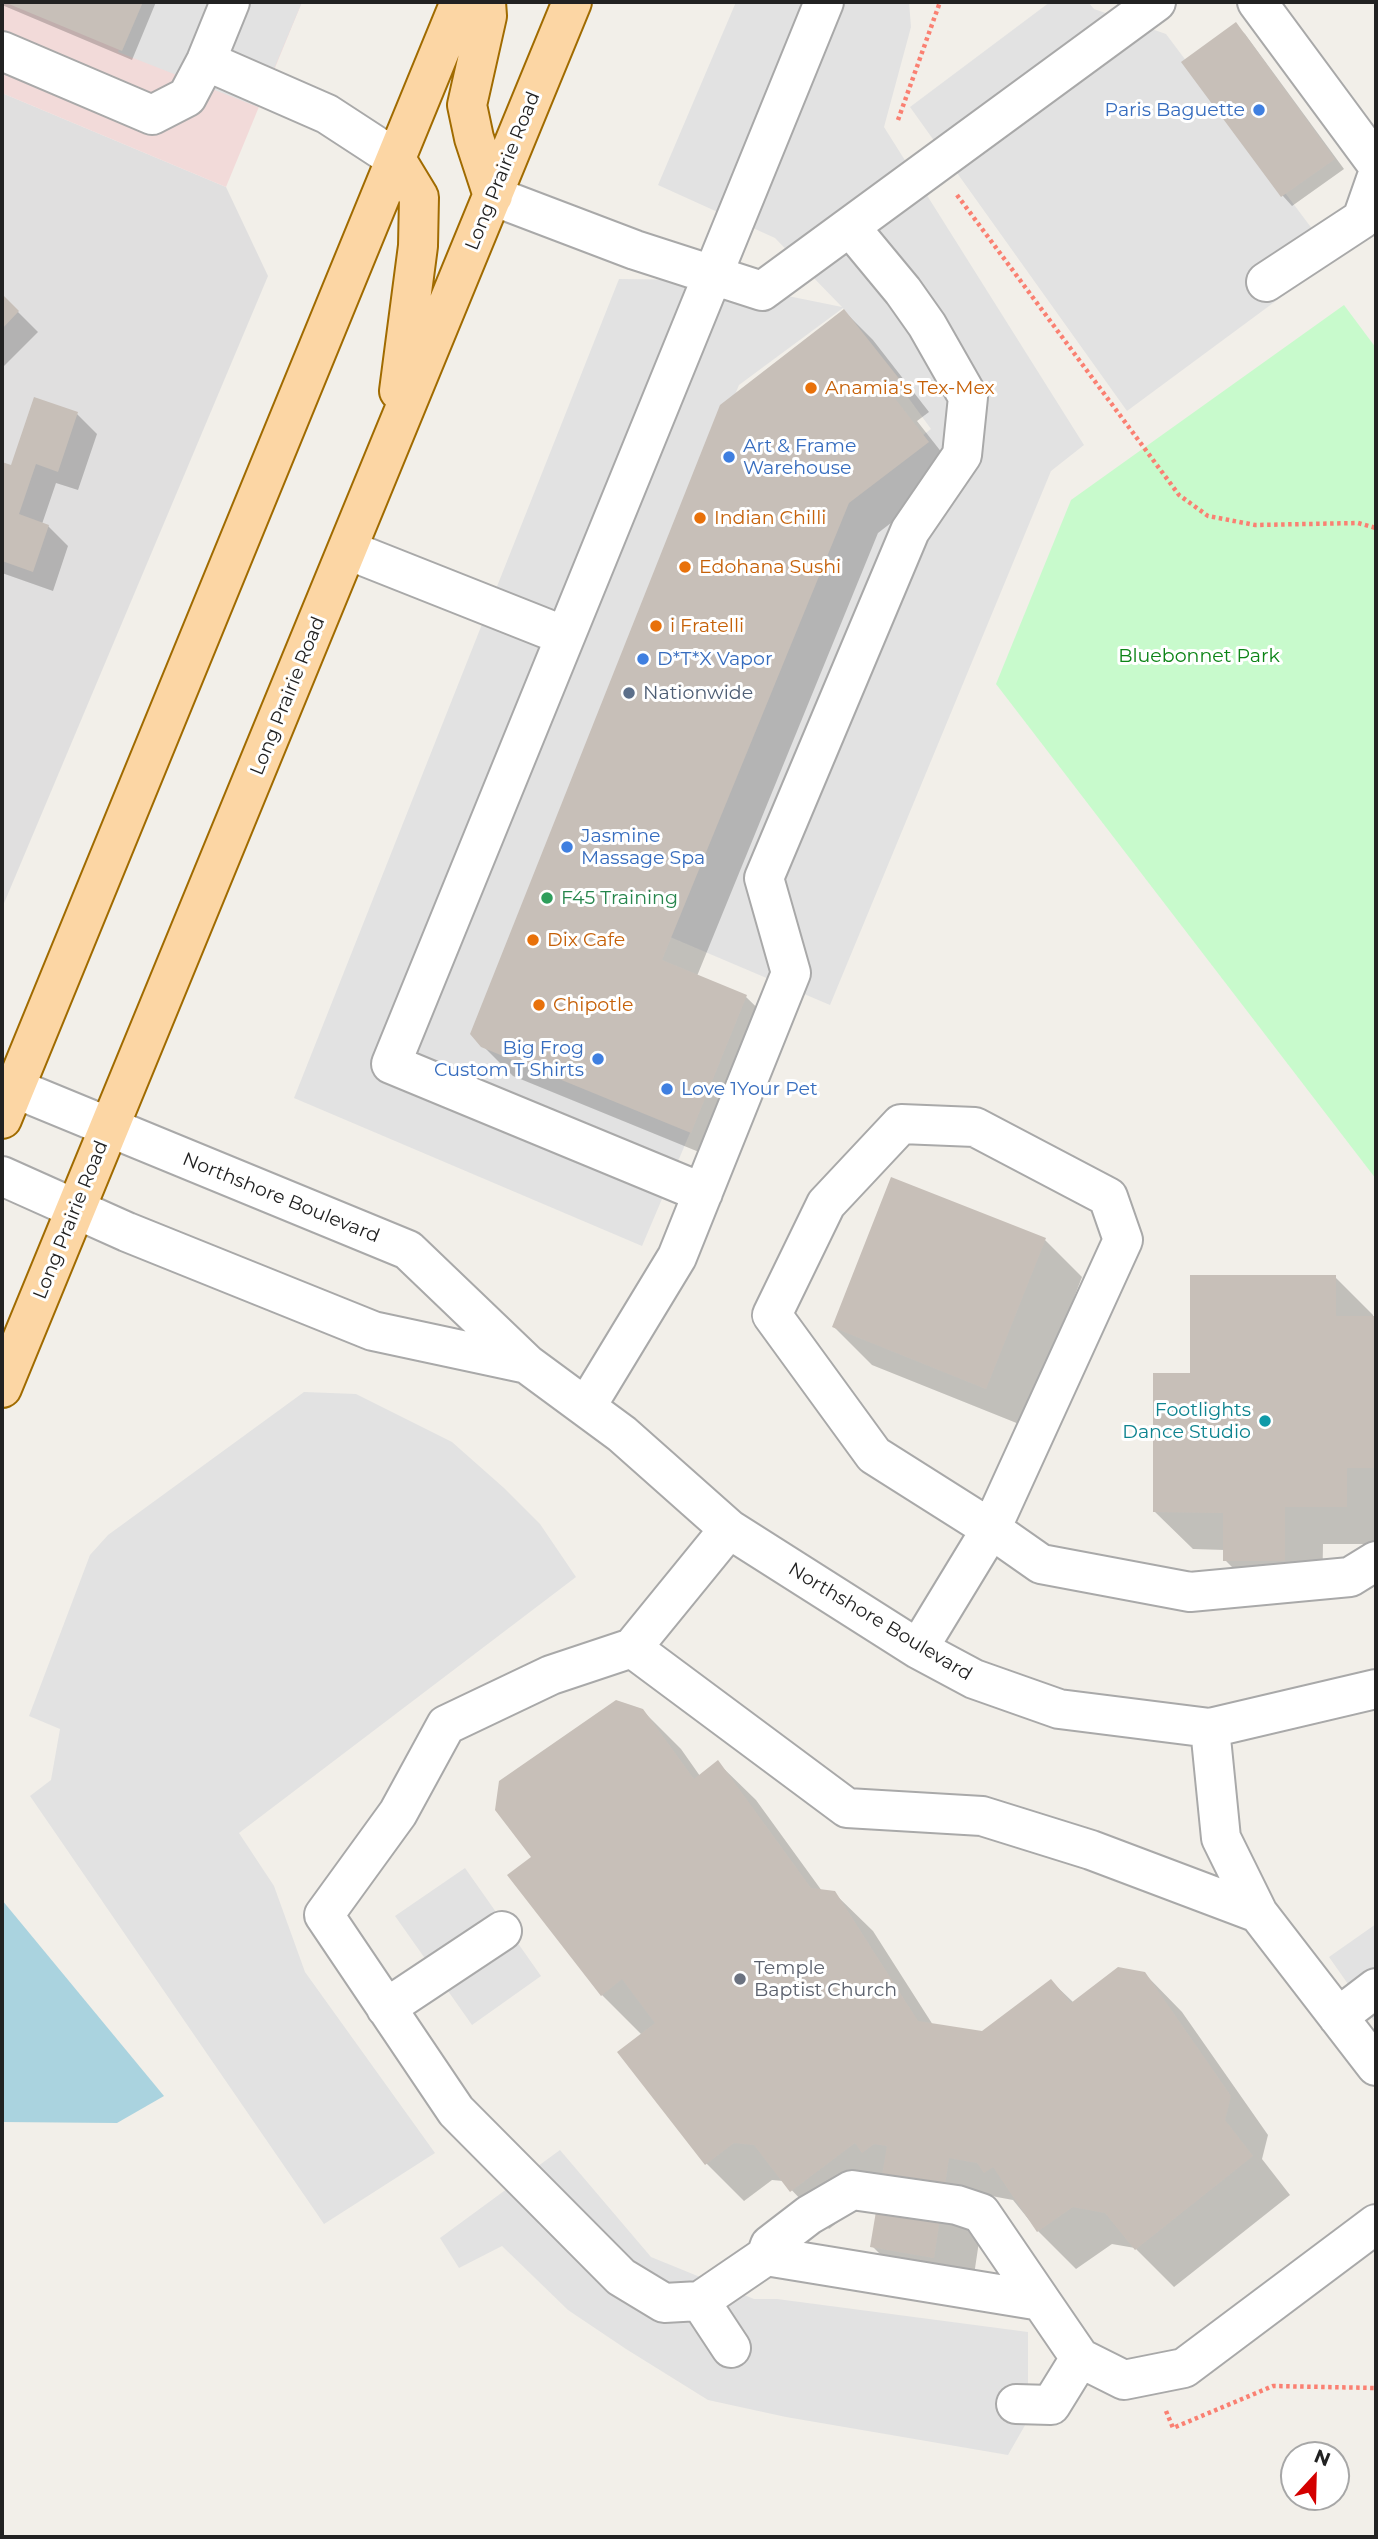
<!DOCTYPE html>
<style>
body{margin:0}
#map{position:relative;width:1378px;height:2539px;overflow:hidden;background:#f2efe9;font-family:Montserrat,sans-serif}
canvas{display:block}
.frame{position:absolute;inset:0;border:4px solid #222;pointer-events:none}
.north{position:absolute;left:1280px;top:2441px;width:70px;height:70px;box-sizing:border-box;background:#fff;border:2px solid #a7a7a7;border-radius:50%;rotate:22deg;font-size:19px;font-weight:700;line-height:28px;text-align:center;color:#222}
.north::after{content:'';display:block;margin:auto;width:24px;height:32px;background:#d40000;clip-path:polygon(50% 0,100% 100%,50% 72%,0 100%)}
</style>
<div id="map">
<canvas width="1378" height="2539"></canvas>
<div class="frame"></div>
<div class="north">N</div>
</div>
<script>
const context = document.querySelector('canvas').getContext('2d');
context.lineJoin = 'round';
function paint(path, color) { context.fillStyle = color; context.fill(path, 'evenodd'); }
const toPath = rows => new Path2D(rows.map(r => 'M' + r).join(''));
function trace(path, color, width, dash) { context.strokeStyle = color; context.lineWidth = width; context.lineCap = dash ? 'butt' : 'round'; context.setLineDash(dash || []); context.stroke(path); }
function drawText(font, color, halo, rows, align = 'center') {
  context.font = font + ' Montserrat,sans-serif'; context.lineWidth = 6; context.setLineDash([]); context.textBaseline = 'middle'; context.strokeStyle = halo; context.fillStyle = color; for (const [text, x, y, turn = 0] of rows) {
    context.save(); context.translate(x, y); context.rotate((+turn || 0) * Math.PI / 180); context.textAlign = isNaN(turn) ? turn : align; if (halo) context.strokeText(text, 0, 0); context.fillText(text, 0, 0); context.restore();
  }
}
paint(toPath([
 [2,93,226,187,268,276,2,908]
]), '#e0dfdf');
paint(toPath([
 [2,2,302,2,226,187,2,93]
]), '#f2dad9');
paint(toPath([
 [1344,305,1376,348,1376,1179,996,684,1071,500]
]), '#c8facc');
paint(toPath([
 [138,2,302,2,258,107,118,52],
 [736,2,909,2,911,27,884,127,1084,445,1051,471,830,1005,670,937,851,489,931,429,843,308,739,385,481,1009,693,1126,642,1246,294,1098,619,279,709,280,842,307,775,238,658,185],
 [1050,2,1088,2,1094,9,1166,34,1334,258,1127,411,910,107],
 [304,1392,356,1394,452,1442,504,1488,540,1524,576,1577,239,1833,274,1886,305,1972,435,2153,324,2224,30,1796,51,1780,60,1729,29,1716,90,1555,108,1535],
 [465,1868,541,1976,472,2025,395,1916],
 [1376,1924,1376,2024,1329,1957],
 [560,2150,651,2257,754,2299,777,2299,1028,2332,1028,2420,1008,2455,786,2417,708,2400,626,2349,568,2310,502,2246,459,2268,440,2238]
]), '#e2e2e2');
paint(toPath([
 [2,1900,164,2096,117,2123,2,2122]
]), '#aad3df');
paint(toPath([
 [2,2,156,2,132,60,2,5],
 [1235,25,1245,34,1344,169,1292,206,1283,196,1184,62],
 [2,296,38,332,2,368],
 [844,311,873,340,929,412,917,421,957,472,878,533,697,976,746,997,776,1026,721,1161,513,1076,483,1046],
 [36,400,77,414,97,434,78,490,56,483,42,524,48,526,68,546,53,591,2,573,2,464,13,467],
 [1045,1240,1082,1277,1024,1426,872,1365,834,1327],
 [1335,1277,1373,1315,1373,1318,1376,1318,1376,1544,1323,1544,1322,1598,1263,1598,1225,1560,1225,1550,1193,1549,1155,1512,1192,1375],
 [642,1710,681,1749,700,1776,718,1763,756,1800,822,1891,834,1893,873,1931,933,2025,983,2033,1051,1981,1074,2003,1144,1973,1182,2012,1268,2135,1262,2159,1290,2195,1174,2287,1135,2248,1112,2244,1076,2269,1038,2231,1013,2200,986,2195,971,2295,910,2284,872,2246,881,2189,829,2229,783,2181,772,2180,744,2201,706,2163,642,2035,602,1995,533,1857]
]), '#0003');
paint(toPath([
 [4,2,143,2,122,51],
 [1236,22,1335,159,1281,197,1181,62],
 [2,294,19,311,2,329],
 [844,309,901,381,889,391,929,442,849,503,662,960,747,995,691,1133,481,1047,470,1034,720,405],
 [34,397,78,412,58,472,36,464,19,514,49,525,33,572,2,561,2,462,11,465],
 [891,1177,1046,1238,986,1389,832,1327],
 [1190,1275,1336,1275,1336,1316,1376,1316,1376,1468,1347,1468,1347,1507,1285,1507,1285,1561,1223,1561,1223,1513,1153,1512,1153,1373,1190,1373],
 [616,1700,643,1709,694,1779,718,1760,811,1888,835,1891,918,2021,982,2031,1051,1979,1071,2003,1118,1967,1145,1972,1231,2096,1225,2120,1253,2156,1135,2250,1105,2213,1073,2207,1037,2232,993,2167,984,2173,977,2163,949,2158,934,2258,870,2247,887,2146,874,2144,862,2153,855,2143,790,2192,754,2145,734,2143,705,2165,617,2052,655,2023,622,1979,601,1996,507,1875,531,1857,495,1810,499,1781]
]), '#c7bfb8');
const minor = toPath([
 [1257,2,1376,163],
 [2,51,152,115,187,97,206,61,230,2],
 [206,61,327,114,396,159],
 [493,196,635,250,762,291,1156,2],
 [1266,282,1362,219,1376,179],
 [348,550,565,636],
 [2,1083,408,1250,527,1364,622,1434,729,1529,918,1649,974,1679,1059,1709,1210,1728,1376,1689],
 [2,1176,127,1232,373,1331,527,1364],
 [703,1193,391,1064,824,2],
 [586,1407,677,1257,791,973,764,878,910,531,962,455,968,397,927,325,903,291,850,227],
 [729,1529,632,1648,847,1808,982,1816,1091,1850,1258,1913,1221,1838,1210,1728],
 [632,1648,551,1675,446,1725,398,1813,324,1915,456,2111,621,2277,664,2303,700,2301,766,2256,1041,2301,1080,2358,1124,2380,1184,2368,1376,2224],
 [918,1649,991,1529,1123,1240,1108,1197,975,1127,901,1124,826,1204,772,1315,874,1455,991,1529,1041,1564,1190,1592,1350,1577,1376,1561],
 [1258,1913,1376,2066],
 [386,2008,502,1931],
 [1338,2017,1376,1988],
 [766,2256,770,2245,809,2215,852,2190,957,2205,981,2213,1041,2301],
 [700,2301,731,2348],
 [1016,2404,1051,2405,1080,2358]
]);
const major = toPath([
 [486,2,487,16,467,105,474,138,493,196],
 [396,159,419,197,418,246,399,391],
 [2,1119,460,2],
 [2,1388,572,2]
]);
trace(minor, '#a9a9a9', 42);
trace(major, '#a06b00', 42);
trace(toPath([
 [898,120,940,2],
 [957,195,1179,495,1208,516,1255,525,1358,523,1376,528],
 [1166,2411,1173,2428,1273,2386,1376,2388]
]), '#fa8072', 4.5, [3.5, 3.5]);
trace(minor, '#fff', 38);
trace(major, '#fcd6a4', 38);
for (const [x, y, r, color] of [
 [1259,110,7,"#3f7fe0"],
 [811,388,7,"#e8710a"],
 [729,457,7,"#3f7fe0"],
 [700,518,7,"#e8710a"],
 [685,567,7,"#e8710a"],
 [656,626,7,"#e8710a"],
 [643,659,7,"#3f7fe0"],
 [629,693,7,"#5c6f8a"],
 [567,847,7,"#3f7fe0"],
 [547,898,7,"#2e9e5b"],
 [533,940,7,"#e8710a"],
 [539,1005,7,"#e8710a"],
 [598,1059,7,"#3f7fe0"],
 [667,1089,7,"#3f7fe0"],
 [1265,1421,7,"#0f9aa8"],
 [740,1979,7,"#6b7280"]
]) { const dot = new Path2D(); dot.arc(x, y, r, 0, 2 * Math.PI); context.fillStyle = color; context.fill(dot); trace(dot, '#fff', 2.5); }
drawText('19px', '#366cbe', '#fff', [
 ["Paris Baguette",1245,110,"right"],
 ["Art & Frame",743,446],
 ["Warehouse",743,468],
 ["D*T*X Vapor",657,659],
 ["Jasmine",581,836],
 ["Massage Spa",581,858],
 ["Big Frog",584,1048,"right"],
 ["Custom T Shirts",584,1070,"right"],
 ["Love 1Your Pet",681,1089]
], 'left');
drawText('19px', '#222', '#fff', [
 ["Long Prairie Road",503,171,-68],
 ["Long Prairie Road",288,696,-68],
 ["Northshore Boulevard",281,1198,22],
 ["Long Prairie Road",71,1220,-68],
 ["Northshore Boulevard",880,1622,31]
]);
drawText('19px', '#c56008', '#fff', [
 ["Anamia's Tex-Mex",825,388],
 ["Indian Chilli",714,518],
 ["Edohana Sushi",699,567],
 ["i Fratelli",670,626],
 ["Dix Cafe",547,940],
 ["Chipotle",553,1005]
], 'left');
drawText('19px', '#0c8416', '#fff', [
 ["Bluebonnet Park",1199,656]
]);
drawText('19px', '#4e5e75', '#fff', [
 ["Nationwide",643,693]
], 'left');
drawText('19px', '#27864d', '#fff', [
 ["F45 Training",561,898]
], 'left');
drawText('19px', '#0d838f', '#fff', [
 ["Footlights",1251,1410],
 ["Dance Studio",1251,1432]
], 'right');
drawText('19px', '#5b616d', '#fff', [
 ["Temple",754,1968],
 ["Baptist Church",754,1990]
], 'left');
</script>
